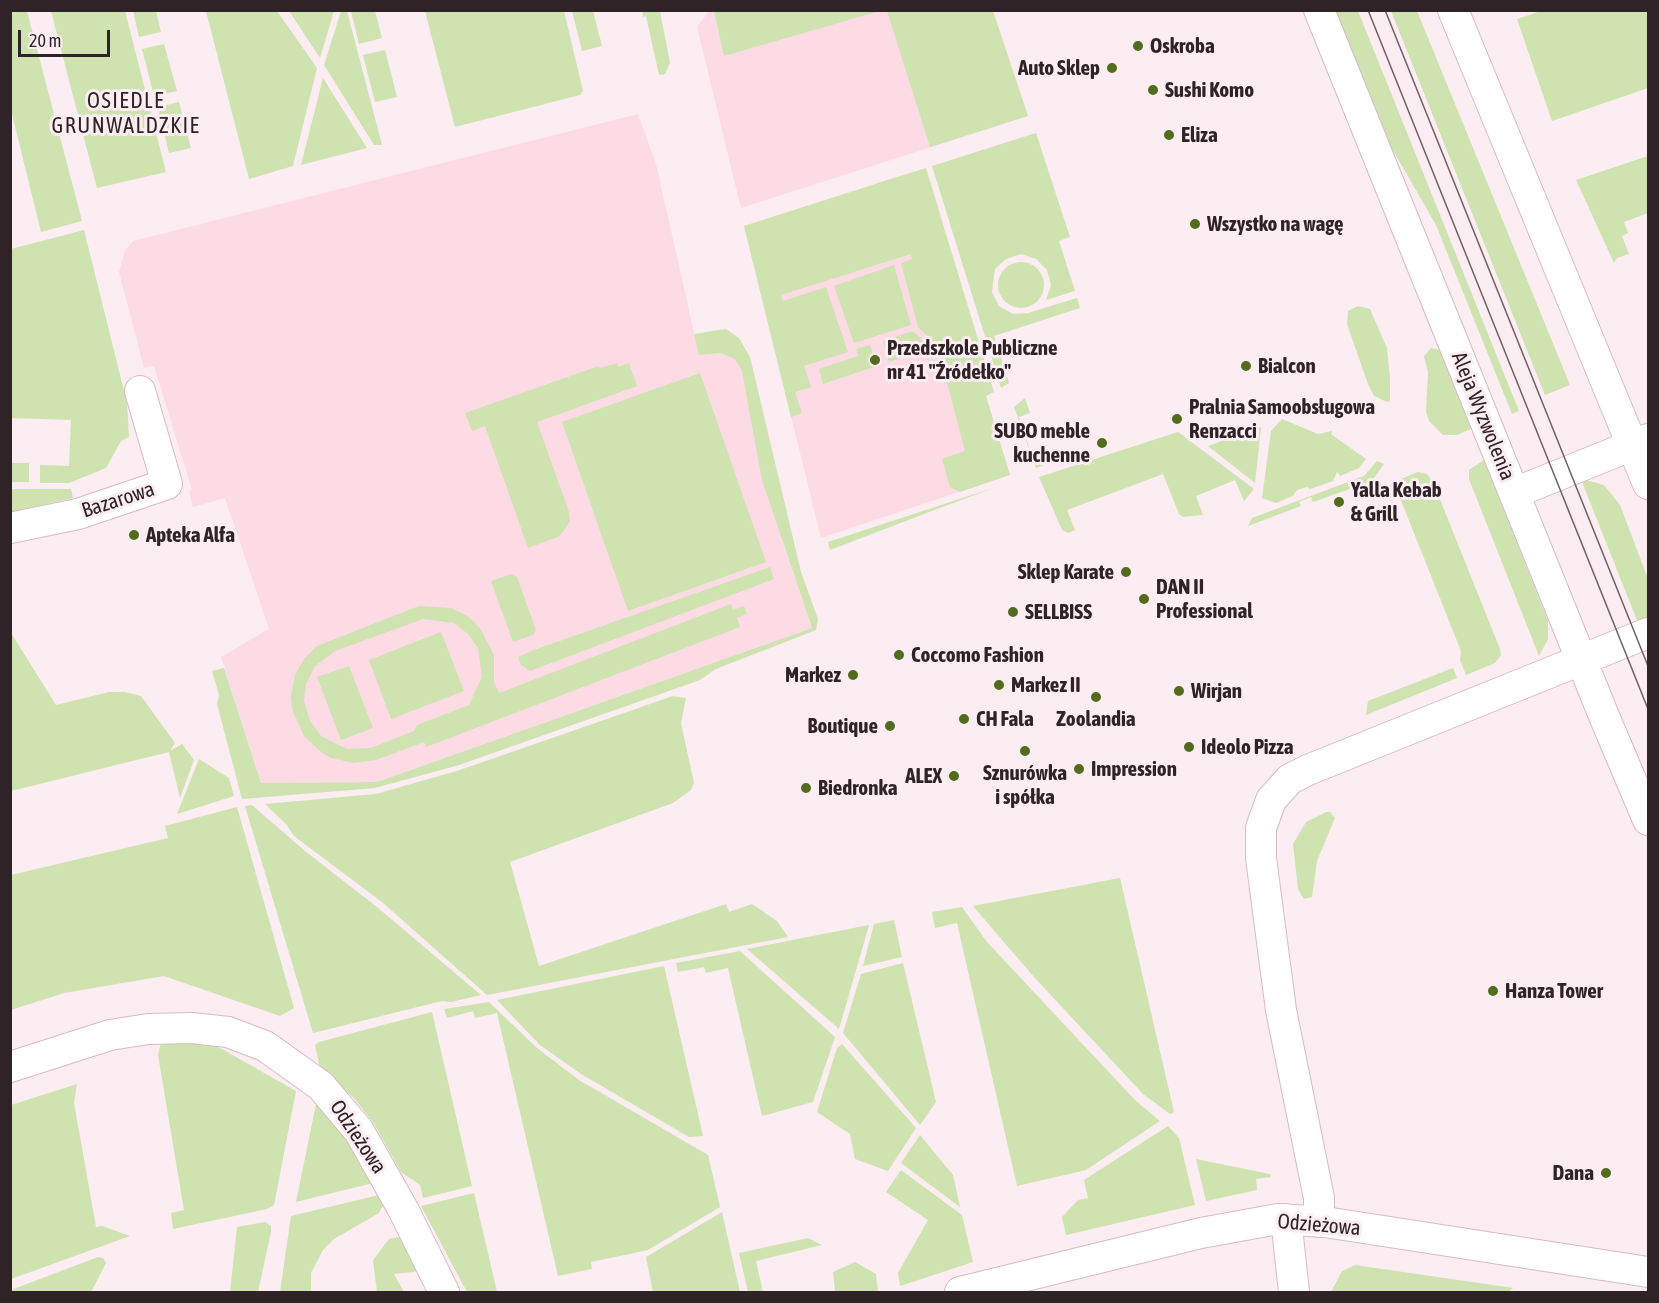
<!DOCTYPE html>
<meta charset="utf-8">
<style>
body{margin:0}
#map{position:relative;width:1659px;height:1303px;overflow:hidden;background:#fbedf1;font-family:"Asap Condensed",sans-serif}
canvas{display:block}
.frame{position:absolute;inset:0;border:12px solid #2f2327;pointer-events:none}
.scale{position:absolute;left:18px;top:30px;width:92px;height:27px;box-sizing:border-box;border:3px solid #2f2327;border-top:0;padding-left:8px;font-size:18px;line-height:21px;white-space:nowrap;color:#2f2327;-webkit-text-stroke:4px #fbedf1;paint-order:stroke}
</style>
<div id="map">
<canvas width="1659" height="1303"></canvas>
<div class="frame"></div>
<div class="scale">20 m</div>
</div>
<script>
const context = document.querySelector('canvas').getContext('2d');
context.lineJoin = 'round';
function paint(path, color) { context.fillStyle = color; context.fill(path, 'evenodd'); }
const toPath = rows => new Path2D(rows.map(r => 'M' + r).join(''));
function trace(path, color, width, dash) { context.strokeStyle = color; context.lineWidth = width; context.lineCap = dash ? 'butt' : 'round'; context.setLineDash(dash || []); context.stroke(path); }
function drawText(font, color, halo, rows, align = 'center') {
  context.font = font + ' "Asap Condensed",sans-serif'; context.lineWidth = 6; context.setLineDash([]); context.textBaseline = 'middle'; context.strokeStyle = halo; context.fillStyle = color; for (const [text, x, y, turn = 0] of rows) {
    context.save(); context.translate(x, y); context.rotate((+turn || 0) * Math.PI / 180); context.textAlign = isNaN(turn) ? turn : align; if (halo) context.strokeText(text, 0, 0); context.fillText(text, 0, 0); context.restore();
  }
}
paint(toPath([
 [709,11,993,11,1028,116,741,208,697,27],
 [638,114,656,164,699,355,720,353,735,359,742,371,785,549,812,628,377,782,261,783,221,657,269,629,225,498,193,507,189,492,192,490,154,366,144,368,119,272,125,251,133,241],
 [915,171,1010,475,821,538,744,226]
]), '#fcdbe5');
paint(toPath([
 [10,11,27,11,82,221,41,232,11,110],
 [51,11,125,11,166,172,97,188],
 [133,11,156,11,161,32,139,37],
 [206,11,277,11,317,68,293,166,249,179],
 [289,11,334,11,320,58],
 [341,11,347,11,382,145,374,145,324,65],
 [351,11,375,11,382,38,359,44],
 [425,11,564,11,583,91,580,95,455,127],
 [572,11,593,11,602,46,582,51],
 [642,11,660,11,670,63,665,74,659,75,646,16,643,17],
 [714,11,714,10,880,11,724,56],
 [887,11,993,11,1028,116,930,147],
 [1336,11,1358,11,1519,411,1512,414,1436,225,1390,145],
 [1391,11,1417,11,1570,385,1545,395],
 [1541,11,1648,11,1648,88,1552,121,1517,19],
 [164,44,177,91,154,96,142,49],
 [385,50,397,97,375,102,363,55],
 [323,78,367,148,301,165],
 [179,102,191,148,169,153,158,107],
 [1036,133,1070,237,1059,241,1075,291,1046,300,1051,285,1047,270,1036,259,1021,254,1006,259,995,269,992,292,999,306,1013,314,1028,313,1077,298,1080,308,994,336,1009,383,1001,388,932,166],
 [1648,156,1648,213,1624,222,1628,233,1622,236,1629,254,1617,258,1614,263,1576,180],
 [926,168,994,392,986,396,1010,475,960,492,950,487,942,459,965,451,937,345,918,327,901,263,912,259,911,254,781,295,783,301,826,287,848,352,804,366,811,387,795,392,802,413,791,417,744,226],
 [84,230,127,403,129,437,121,441,106,468,69,483,40,483,40,465,69,466,71,420,11,418,11,249],
 '998 285a23 23 0 1 1 46 0a23 23 0 1 1-46 0Z',
 [894,265,911,325,854,343,834,286],
 [1358,306,1370,309,1387,348,1390,379,1390,401,1387,402,1374,396,1368,384,1347,324,1348,311],
 [726,329,739,338,750,357,801,572,818,619,816,630,716,669,700,680,459,765,375,788,242,799,217,704,219,695,212,671,224,668,261,783,377,782,812,628,762,480,742,371,735,359,720,353,699,355,694,334],
 [913,331,930,348,889,362,883,341],
 [870,345,877,366,823,384,819,369,858,356,856,349],
 [1431,348,1440,350,1471,429,1457,435,1443,435,1429,421,1426,411,1428,373,1424,356],
 [617,363,618,367,629,363,637,386,537,422,569,512,570,521,560,536,528,548,485,426,472,431,465,413,599,366,600,368],
 [700,373,766,562,628,611,562,422],
 [1025,398,1030,413,1019,417,1033,459,1042,457,1044,465,1036,468,1014,407],
 [1282,419,1318,434,1332,431,1331,434,1366,459,1359,468,1340,476,1337,472,1333,481,1310,489,1307,487,1297,490,1293,496,1276,503,1262,498,1271,431],
 [1261,427,1255,483,1208,446],
 [1178,432,1254,489,1244,501,1235,480,1196,496,1203,515,1183,517,1179,514,1163,474,1067,510,1075,530,1068,533,1062,530,1039,477],
 [1484,460,1548,621,1548,639,1539,656,1469,479,1469,470],
 [1377,461,1384,464,1372,481,1313,502,1311,497,1299,502,1301,506,1248,526,1252,518,1364,476],
 [11,463,29,463,29,482,11,482],
 [1418,472,1427,474,1433,482,1500,649,1501,655,1495,663,1466,675,1460,660,1461,651,1398,493,1397,486,1401,479],
 [1586,480,1604,485,1620,505,1648,579,1648,616,1642,623,1638,623,1582,482],
 [996,487,945,506,830,550,828,542],
 [11,489,71,489,73,498,11,512],
 [770,567,774,579,530,671,521,665,518,657,534,650],
 [511,574,517,577,536,630,533,635,513,642,491,581],
 [731,604,733,610,744,606,747,614,737,618,740,627,426,747,424,742,376,760,354,763,331,758,321,752,304,736,292,709,291,696,295,675,304,659,317,646,419,606,451,608,468,616,480,628,494,655,494,682,499,693],
 [423,619,454,623,468,634,478,648,482,677,469,705,417,725,414,731,371,748,347,749,321,736,310,721,304,701,306,684,315,666,335,651],
 [441,632,464,691,391,719,369,660],
 [11,633,56,705,109,692,125,692,141,696,175,743,170,751,182,744,194,760,180,798,169,752,11,791],
 [349,666,373,728,341,740,317,677],
 [1453,668,1457,678,1366,715,1368,701],
 [673,696,686,698,681,723,694,783,691,790,673,803,510,862,539,966,726,904,729,912,752,904,777,921,788,937,487,995,382,902,294,836,286,824,265,804,376,794,460,770],
 [199,759,229,778,234,796,177,814],
 [252,805,305,851,377,907,481,995,451,1002,442,1001,313,1033,245,806],
 [237,807,294,1008,280,1016,164,976,64,993,11,1010,11,875,168,838,165,826],
 [1326,812,1330,812,1335,818,1317,861,1312,897,1304,899,1298,889,1293,844,1306,822],
 [1120,878,1174,1112,1170,1114,1143,1094,1034,977,973,906],
 [962,907,987,942,1135,1100,1160,1121,1086,1170,1017,1186,957,923,935,928,932,912],
 [894,920,902,957,863,966,874,924],
 [869,925,839,1029,747,949],
 [740,951,835,1037,813,1102,762,1116,728,968,706,973,704,967,678,972,676,963],
 [903,963,936,1102,920,1125,843,1033,861,974],
 [664,966,703,1136,689,1137,581,1074,540,1045,497,1000],
 [489,1002,537,1048,579,1080,708,1155,720,1207,648,1250,591,1262,592,1269,558,1276,497,1013,475,1018,473,1011,447,1018,444,1009],
 [432,1012,472,1186,423,1198,420,1185,401,1172,373,1122,354,1098,320,1069,315,1045,319,1042],
 [201,1040,222,1049,296,1091,274,1205,267,1209,173,1229,171,1213,184,1210,158,1055,161,1042],
 [842,1044,916,1128,888,1171,855,1159,850,1134,817,1112,837,1048],
 [77,1084,74,1103,96,1227,102,1226,130,1236,11,1279,11,1105],
 [316,1104,340,1130,373,1183,296,1202],
 [1168,1126,1179,1138,1195,1205,1066,1235,1062,1217,1078,1200,1088,1198,1084,1180],
 [920,1135,953,1175,960,1207,901,1163],
 [1196,1159,1270,1174,1271,1177,1256,1179,1257,1190,1206,1201],
 [901,1170,962,1215,973,1262,900,1286,898,1273,928,1220,886,1192],
 [474,1193,497,1292,467,1292,421,1206],
 [379,1195,384,1203,379,1213,334,1239,323,1250,311,1273,311,1292,280,1292,291,1216],
 [722,1212,740,1292,653,1292,646,1257],
 [265,1222,271,1226,271,1232,258,1292,230,1292,237,1227],
 [398,1237,404,1239,422,1271,394,1274,404,1292,377,1292,373,1260,389,1239],
 [808,1238,822,1245,756,1261,763,1292,748,1292,739,1253],
 [98,1257,103,1258,106,1263,91,1292,11,1292,11,1290],
 [855,1262,876,1274,878,1292,835,1292,833,1272],
 [1355,1265,1513,1288,1508,1292,1331,1292,1342,1271]
]), '#cee3af');
const minor = toPath([
 [1319,10,1604,716,1648,820],
 [1453,10,1648,484],
 [1514,493,1648,439],
 [10,528,78,514,167,484,140,391],
 [10,1067,110,1035,148,1029,192,1028,228,1032,265,1046,321,1086,359,1131,404,1211,444,1292],
 [1286,1219,1294,1292],
 [1319,1222,1319,1198,1281,1010,1261,858,1261,828,1271,800,1290,779,1308,770,1648,633],
 [960,1292,1201,1233,1278,1219,1325,1222,1648,1272]
]);
trace(minor, '#dabac3', 32);
trace(minor, '#fff', 30);
trace(toPath([
 [1368,10,1648,709],
 [1385,10,1648,666]
]), '#6e6165', 1.5);
for (const [x, y, r, color] of [
 [1138,46,6,"#526b1d"],
 [1112,68,6,"#526b1d"],
 [1153,90,6,"#526b1d"],
 [1169,135,6,"#526b1d"],
 [1195,224,6,"#526b1d"],
 [875,360,6,"#526b1d"],
 [1246,366,6,"#526b1d"],
 [1177,419,6,"#526b1d"],
 [1102,443,6,"#526b1d"],
 [1339,502,6,"#526b1d"],
 [134,535,6,"#526b1d"],
 [1126,572,6,"#526b1d"],
 [1144,599,6,"#526b1d"],
 [1013,612,6,"#526b1d"],
 [899,655,6,"#526b1d"],
 [853,675,6,"#526b1d"],
 [999,685,6,"#526b1d"],
 [1179,691,6,"#526b1d"],
 [1096,697,6,"#526b1d"],
 [964,719,6,"#526b1d"],
 [890,726,6,"#526b1d"],
 [1189,747,6,"#526b1d"],
 [1025,751,6,"#526b1d"],
 [1079,769,6,"#526b1d"],
 [954,776,6,"#526b1d"],
 [806,788,6,"#526b1d"],
 [1493,991,6,"#526b1d"],
 [1606,1173,6,"#526b1d"]
]) { const dot = new Path2D(); dot.arc(x, y, r, 0, 2 * Math.PI); context.fillStyle = color; context.fill(dot); trace(dot, '#fbedf1', 2); }
drawText('bold 21px', '#2f2327', '#fbedf1', [
 ["Oskroba",1150,46],
 ["Auto Sklep",1100,68,"right"],
 ["Sushi Komo",1165,90],
 ["Eliza",1181,135],
 ["Wszystko na wagę",1207,224],
 ["Przedszkole Publiczne",887,348],
 ["nr 41 \"Źródełko\"",887,372],
 ["Bialcon",1258,366],
 ["Pralnia Samoobsługowa",1189,407],
 ["Renzacci",1189,431],
 ["SUBO meble",1090,431,"right"],
 ["kuchenne",1090,455,"right"],
 ["Yalla Kebab",1351,490],
 ["& Grill",1351,514],
 ["Apteka Alfa",146,535],
 ["Sklep Karate",1114,572,"right"],
 ["DAN II",1156,587],
 ["Professional",1156,611],
 ["SELLBISS",1025,612],
 ["Coccomo Fashion",911,655],
 ["Markez",841,675,"right"],
 ["Markez II",1011,685],
 ["Wirjan",1191,691],
 ["CH Fala",976,719],
 ["Zoolandia",1096,719,"center"],
 ["Boutique",878,726,"right"],
 ["Ideolo Pizza",1201,747],
 ["Impression",1091,769],
 ["Sznurówka",1025,773,"center"],
 ["i spółka",1025,797,"center"],
 ["ALEX",942,776,"right"],
 ["Biedronka",818,788],
 ["Hanza Tower",1505,991],
 ["Dana",1594,1173,"right"]
], 'left');
drawText('21px', '#2f2327', '#fbedf1', [
 ["Aleja Wyzwolenia",1483,416,68],
 ["Bazarowa",118,500,-18],
 ["Odzieżowa",358,1137,56],
 ["Odzieżowa",1319,1225,5]
]);
context.letterSpacing = '1.5px';
drawText('22px', '#2f2327', '#fbedf1', [
 ["OSIEDLE",126,101],
 ["GRUNWALDZKIE",126,126]
]);
context.letterSpacing = '0px';
</script>
